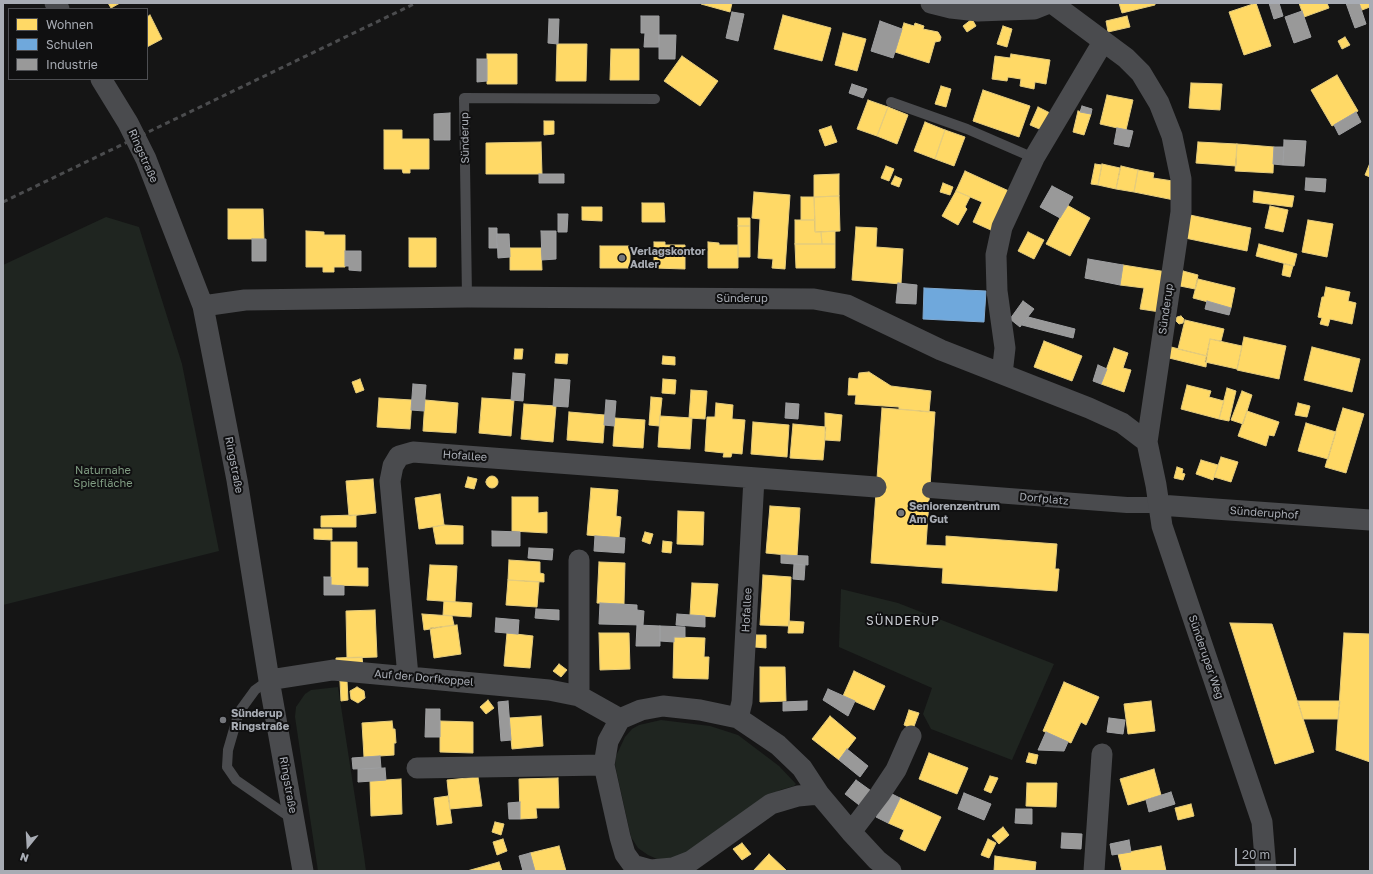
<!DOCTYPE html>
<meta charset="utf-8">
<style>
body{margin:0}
#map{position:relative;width:1373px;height:874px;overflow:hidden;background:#151515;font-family:"Golos Text",sans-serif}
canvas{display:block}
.frame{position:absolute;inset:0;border:4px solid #a8acb4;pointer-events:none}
.legend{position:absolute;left:8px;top:8px;width:140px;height:72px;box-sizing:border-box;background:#101011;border:1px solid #4d4e52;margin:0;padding:5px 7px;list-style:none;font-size:12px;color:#a8acb4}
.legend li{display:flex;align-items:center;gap:8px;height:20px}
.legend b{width:20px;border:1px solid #4d4e52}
.north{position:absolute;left:8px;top:826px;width:40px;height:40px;-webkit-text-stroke:3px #101011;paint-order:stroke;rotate:198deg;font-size:11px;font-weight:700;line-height:16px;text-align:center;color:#a8acb4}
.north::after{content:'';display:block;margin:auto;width:14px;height:18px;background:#a8acb4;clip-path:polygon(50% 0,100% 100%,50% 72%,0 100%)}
.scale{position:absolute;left:1235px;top:848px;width:61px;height:18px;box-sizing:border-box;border:2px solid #a8acb4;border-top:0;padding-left:5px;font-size:12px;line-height:14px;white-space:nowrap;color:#a8acb4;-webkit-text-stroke:3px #101011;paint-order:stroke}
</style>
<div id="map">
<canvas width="1373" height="874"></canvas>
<div class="frame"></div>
<ul class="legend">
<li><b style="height:11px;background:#ffd966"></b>Wohnen</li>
<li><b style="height:11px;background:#6fa8dc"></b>Schulen</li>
<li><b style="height:11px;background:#999"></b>Industrie</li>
</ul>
<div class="north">N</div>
<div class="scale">20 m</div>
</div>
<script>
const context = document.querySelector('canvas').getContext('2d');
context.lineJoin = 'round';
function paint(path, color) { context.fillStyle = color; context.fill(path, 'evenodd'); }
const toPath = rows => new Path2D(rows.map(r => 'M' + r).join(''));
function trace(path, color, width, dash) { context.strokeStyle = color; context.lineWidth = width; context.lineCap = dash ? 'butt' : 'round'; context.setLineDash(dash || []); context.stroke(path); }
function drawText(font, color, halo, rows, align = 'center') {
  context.font = font + ' "Golos Text",sans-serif'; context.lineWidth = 4; context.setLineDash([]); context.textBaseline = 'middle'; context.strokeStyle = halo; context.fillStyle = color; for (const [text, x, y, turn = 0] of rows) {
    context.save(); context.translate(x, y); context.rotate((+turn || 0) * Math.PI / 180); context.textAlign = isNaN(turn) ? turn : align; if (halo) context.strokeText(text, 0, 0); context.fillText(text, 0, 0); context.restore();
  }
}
paint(toPath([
 [106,217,139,227,182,364,219,551,3,605,3,265],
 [841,589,898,603,1054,664,1012,760,931,729,923,714,932,688,839,647],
 [338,687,364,856,366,871,318,871,295,717,296,707,305,694,311,690],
 [661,720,710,726,738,735,779,766,796,784,794,786,780,790,683,855,668,860,657,859,648,855,638,848,631,837,615,765,616,756,625,737,632,729,639,725]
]), '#1f2520');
const homes = toPath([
 [108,3,120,3,111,8,108,3],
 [701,3,732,3,730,12,701,4,701,3],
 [1119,3,1155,3,1155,5,1122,13,1119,3],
 [1256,3,1271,46,1244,55,1229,12,1256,3],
 [1299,3,1327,3,1329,8,1304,17,1299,3],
 [1359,3,1370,3,1370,7,1362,10,1359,3],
 [150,15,162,39,147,47,147,17,150,15],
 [783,15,831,28,822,61,774,49,783,15],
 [1127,16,1130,27,1108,32,1106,21,1127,16],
 [972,19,976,26,967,32,963,26,972,19],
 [904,23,914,26,915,23,924,26,923,29,938,32,941,37,940,41,935,42,929,63,895,52,904,23],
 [1003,26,1012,29,1007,47,997,44,1003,26],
 [843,33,866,39,857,71,835,65,843,33],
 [1345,37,1350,45,1342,49,1338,41,1345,37],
 [557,44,587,44,586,81,556,81,557,44],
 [611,49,639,49,639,80,610,80,611,49],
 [487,54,517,54,517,84,487,84,487,54],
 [1011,54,1050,60,1046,84,1035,82,1034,89,1020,86,1021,79,1008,77,1007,81,992,79,995,56,1010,58,1011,54],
 [682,56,718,81,700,106,664,81,682,56],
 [1337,75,1358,111,1332,126,1311,90,1337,75],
 [1191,83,1222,84,1220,110,1189,108,1191,83],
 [941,86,951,89,946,107,935,104,941,86],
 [983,90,1030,106,1019,137,973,121,983,90],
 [1107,95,1133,100,1126,130,1100,124,1107,95],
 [868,100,888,107,877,136,857,129,868,100],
 [888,107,908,115,897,144,877,136,888,107],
 [1038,107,1052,114,1044,131,1030,125,1038,107],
 [1078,111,1091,114,1084,135,1073,132,1078,111],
 [544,121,554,121,554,134,544,135,544,121],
 [925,122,945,130,935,159,914,151,925,122],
 [831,126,837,142,825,146,819,130,831,126],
 [384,130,402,130,402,139,429,139,429,169,410,169,410,173,403,173,402,169,384,169,384,130],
 [945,130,965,137,954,166,935,159,945,130],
 [541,142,542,174,486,174,486,143,541,142],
 [1198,142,1237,144,1236,166,1196,163,1198,142],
 [1237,144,1274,147,1273,173,1235,171,1237,144],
 [1370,163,1370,177,1365,175,1370,163],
 [1095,164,1102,165,1098,185,1091,184,1095,164],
 [1102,164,1120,168,1116,189,1098,185,1102,164],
 [886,166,894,169,889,181,881,178,886,166],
 [1121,166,1138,170,1134,192,1116,189,1121,166],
 [1138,170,1154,173,1153,178,1173,181,1174,200,1134,192,1138,170],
 [965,171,1011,192,993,231,973,222,982,202,956,191,965,171],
 [839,174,839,196,814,197,814,175,839,174],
 [895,176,902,179,899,187,891,184,895,176],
 [943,183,953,187,950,195,940,192,943,183],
 [956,191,970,197,965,207,967,209,958,225,942,216,956,191],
 [1254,191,1294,196,1292,207,1253,202,1254,191],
 [754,192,790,195,785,269,772,268,773,259,758,258,760,219,752,218,754,192],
 [839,196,840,231,815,232,814,197,839,196],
 [801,197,814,197,815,220,801,220,801,197],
 [642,203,664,203,665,222,642,222,642,203],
 [1067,205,1090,218,1070,256,1046,244,1067,205],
 [1270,206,1288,210,1283,232,1265,228,1270,206],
 [582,207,602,207,602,221,582,220,582,207],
 [228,209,263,209,264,239,228,239,228,209],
 [1190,215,1251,228,1247,251,1185,238,1190,215],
 [738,218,750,218,750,226,738,226,738,218],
 [795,220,815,220,815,232,821,232,822,244,795,244,795,220],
 [1308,220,1333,224,1327,257,1302,252,1308,220],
 [738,226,750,226,750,257,738,257,738,226],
 [856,227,877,228,876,247,903,249,901,284,852,280,856,227],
 [306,231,324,232,324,235,345,235,345,267,334,267,334,272,323,272,323,267,306,267,306,231],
 [835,231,835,244,822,244,821,232,835,231],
 [1028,232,1044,240,1034,259,1018,251,1028,232],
 [409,238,436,238,436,267,409,267,409,238],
 [654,242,665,242,665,245,685,245,685,269,654,268,654,242],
 [708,242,719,243,719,245,738,245,738,268,708,268,708,242],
 [795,244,835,244,835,268,796,268,795,244],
 [1259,244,1297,254,1294,266,1256,256,1259,244],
 [600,246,630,246,630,268,600,268,600,246],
 [510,248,541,248,542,270,510,270,510,248],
 [1284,264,1293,266,1290,277,1282,275,1284,264],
 [1123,265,1167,272,1160,312,1140,309,1144,288,1120,285,1123,265],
 [1183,271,1198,275,1195,289,1180,286,1183,271],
 [1198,279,1235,288,1231,308,1193,298,1198,279],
 [1326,287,1350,292,1348,301,1356,303,1352,324,1330,319,1328,326,1320,324,1322,318,1318,317,1322,297,1324,297,1326,287],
 [1181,316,1184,319,1183,323,1179,324,1176,321,1177,317,1181,316],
 [1185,320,1224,329,1221,341,1210,339,1207,356,1178,349,1185,320],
 [1244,337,1286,346,1279,379,1237,370,1244,337],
 [1210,339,1242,346,1237,369,1205,362,1210,339],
 [1044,341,1082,356,1072,381,1034,367,1044,341],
 [1171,347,1207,356,1206,367,1169,358,1171,347],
 [1312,347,1360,359,1352,392,1304,380,1312,347],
 [1114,348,1128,353,1123,368,1131,370,1124,392,1101,384,1114,348],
 [515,349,523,349,522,359,514,359,515,349],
 [556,354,568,354,567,364,555,363,556,354],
 [663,356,675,357,675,365,662,364,663,356],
 [869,372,891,386,931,391,929,412,899,409,899,407,855,404,856,395,848,395,849,378,858,379,859,373,869,372],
 [360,379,364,390,356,393,352,382,360,379],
 [663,379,676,380,675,394,662,393,663,379],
 [1187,385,1211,391,1209,397,1224,401,1219,419,1181,409,1187,385],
 [1227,388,1236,391,1229,421,1219,419,1227,388],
 [691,390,707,391,705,419,689,418,691,390],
 [1242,391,1252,395,1243,424,1231,420,1242,391],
 [651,397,662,398,659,426,649,425,651,397],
 [379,398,412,400,410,429,377,427,379,398],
 [482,398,514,400,511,436,479,433,482,398],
 [425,400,458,403,456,433,423,431,425,400],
 [716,403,733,405,732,419,745,420,742,454,732,453,731,457,723,457,724,453,705,451,707,417,715,417,716,403],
 [1298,403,1310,406,1307,417,1295,415,1298,403],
 [524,404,556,406,553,442,521,439,524,404],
 [882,408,935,412,926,545,946,546,946,536,1057,544,1055,569,1059,569,1057,591,942,583,943,568,871,563,882,408],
 [1343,408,1364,414,1346,473,1325,467,1343,408],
 [1247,411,1279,422,1274,436,1269,435,1266,446,1238,436,1247,411],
 [569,412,605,415,603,443,567,440,569,412],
 [825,413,842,415,840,441,825,440,825,413],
 [660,416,692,418,690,449,658,447,660,416],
 [615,418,645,420,643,448,613,446,615,418],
 [753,422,789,425,787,457,751,454,753,422],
 [1306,423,1336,432,1328,459,1298,451,1306,423],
 [793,424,826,427,823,460,790,458,793,424],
 [1221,457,1238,462,1231,482,1214,477,1221,457],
 [1201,460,1218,465,1213,480,1196,474,1201,460],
 [1177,467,1183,469,1182,473,1185,474,1183,480,1174,478,1177,467],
 '486 482a6 6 0 1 1 12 0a6 6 0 1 1-12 0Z',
 [468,477,477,479,474,489,465,487,468,477],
 [373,479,376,513,349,516,346,481,373,479],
 [591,488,618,490,616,516,621,517,619,538,587,535,591,488],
 [440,494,444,525,419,529,415,498,440,494],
 [512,497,538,497,538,513,547,512,547,533,512,531,512,497],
 [770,506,800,508,797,556,766,553,770,506],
 [678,511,704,512,703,545,677,544,678,511],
 [356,515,356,527,321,527,321,516,356,515],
 [444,525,463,526,463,544,436,544,433,527,444,525],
 [314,529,332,529,332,540,314,539,314,529],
 [645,532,653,534,650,544,642,541,645,532],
 [663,541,672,542,671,553,662,552,663,541],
 [331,542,357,542,357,568,368,568,368,586,331,585,331,542],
 [509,560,540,562,540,573,544,574,544,582,508,580,509,560],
 [599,562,625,563,624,604,597,603,599,562],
 [430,565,457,566,455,602,427,600,430,565],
 [763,575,791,577,789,626,760,625,763,575],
 [508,580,539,582,537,607,506,605,508,580],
 [692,583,718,584,715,617,690,615,692,583],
 [444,601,472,603,471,617,443,615,444,601],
 [375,610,377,657,347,658,346,611,375,610],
 [422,614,452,616,454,625,424,630,422,614],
 [789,621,804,622,803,633,788,633,789,621],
 [1230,623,1272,624,1314,752,1275,764,1230,623],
 [457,625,461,654,434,658,430,628,457,625],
 [507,633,533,636,530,668,504,666,507,633],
 [599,633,629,633,630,669,600,670,599,633],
 [1344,633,1370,634,1370,762,1336,750,1344,633],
 [756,635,766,635,766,648,755,647,756,635],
 [674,637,705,638,704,657,709,657,708,679,673,678,674,637],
 [362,657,363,666,336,667,336,658,362,657],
 [559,664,567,670,561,677,553,671,559,664],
 [760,667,785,667,786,701,760,702,760,667],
 [854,671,885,686,874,710,843,696,854,671],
 [340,681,347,681,348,700,341,701,340,681],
 [1064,682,1099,697,1086,725,1081,722,1071,743,1043,731,1064,682],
 [357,687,364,691,365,698,358,703,351,699,350,691,357,687],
 [488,700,494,708,486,714,480,707,488,700],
 [1151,701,1155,731,1128,734,1124,704,1151,701],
 [1298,701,1340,701,1338,719,1303,719,1298,701],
 [909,710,919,713,913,729,904,725,909,710],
 [541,716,543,746,512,749,509,718,541,716],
 [830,716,856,738,839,760,812,739,830,716],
 [392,721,393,729,395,729,396,743,394,743,394,755,364,757,362,723,392,721],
 [440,721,473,722,473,753,440,752,440,721],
 [929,753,968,768,957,794,919,779,929,753],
 [1029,753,1038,755,1036,764,1026,762,1029,753],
 [1154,769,1161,795,1128,805,1120,779,1154,769],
 [990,776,998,778,991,793,984,790,990,776],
 [478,777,482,806,450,809,447,780,478,777],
 [558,778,559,808,536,808,537,818,520,819,519,779,558,778],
 [401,779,402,814,371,816,370,781,401,779],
 [1027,783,1057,783,1056,807,1026,806,1027,783],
 [448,796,452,823,437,825,434,798,448,796],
 [900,798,941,817,925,851,900,839,904,830,888,823,900,798],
 [1191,804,1194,816,1178,820,1175,808,1191,804],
 [495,822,504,824,501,835,492,832,495,822],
 [1003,827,1009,835,999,844,992,836,1003,827],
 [503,839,507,851,497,855,493,842,503,839],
 [988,839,996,843,989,858,981,855,988,839],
 [742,843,751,854,742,860,733,849,742,843],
 [559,846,566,871,535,871,530,853,559,846],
 [1161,846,1166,871,1122,871,1118,854,1161,846],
 [769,854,787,871,753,871,769,854],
 [995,856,1036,862,1035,871,994,871,995,856],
 [499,862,502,871,467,871,499,862]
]);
paint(homes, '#ffd966');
trace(homes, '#e5cc7d', 1);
const schools = toPath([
 [924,288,986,291,984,322,923,319,924,288]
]);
paint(schools, '#6fa8dc');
trace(schools, '#80a9d0', 1);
const industry = toPath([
 [1269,3,1279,3,1283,16,1274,19,1269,3],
 [1346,3,1359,3,1366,24,1355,28,1346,3],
 [1302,11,1311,37,1294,43,1285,17,1302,11],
 [732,12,744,14,738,41,726,38,732,12],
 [641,16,659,16,659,47,644,47,645,33,641,33,641,16],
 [549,19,559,19,558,44,548,43,549,19],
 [880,21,902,29,893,58,871,51,880,21],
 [659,35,676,35,675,59,659,59,659,35],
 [477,59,487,59,487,81,477,82,477,59],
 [852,84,867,89,863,98,849,93,852,84],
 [1082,106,1092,109,1091,114,1080,112,1082,106],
 [1356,112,1361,122,1339,135,1334,125,1356,112],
 [450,113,450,140,434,140,434,114,450,113],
 [1117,128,1133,131,1129,147,1114,144,1117,128],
 [1284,140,1306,141,1304,166,1283,165,1284,140],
 [1274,147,1284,147,1283,165,1273,164,1274,147],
 [539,174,564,174,564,183,539,183,539,174],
 [1306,178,1326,179,1325,192,1305,190,1306,178],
 [1052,186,1073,197,1060,218,1040,207,1052,186],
 [558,214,568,214,567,232,558,232,558,214],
 [489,228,497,228,497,248,489,248,489,228],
 [541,231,556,231,556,259,542,260,541,231],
 [497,234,509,234,510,257,498,258,497,234],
 [252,239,266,239,266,261,252,261,252,239],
 [345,251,361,251,361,271,349,270,349,266,345,266,345,251],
 [1088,259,1123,265,1120,285,1085,278,1088,259],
 [898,283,917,285,916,304,896,303,898,283],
 [1023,301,1034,309,1020,327,1010,319,1023,301],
 [1207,301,1231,308,1229,315,1205,309,1207,301],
 [1028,317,1075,329,1073,338,1022,325,1028,317],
 [1098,365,1107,369,1101,384,1093,381,1098,365],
 [513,373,525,374,523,401,511,400,513,373],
 [555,379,570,380,568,407,553,406,555,379],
 [413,384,426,385,424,411,411,410,413,384],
 [606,400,616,401,614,426,604,425,606,400],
 [786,403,799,404,798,419,785,418,786,403],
 [492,531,520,532,520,546,492,546,492,531],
 [595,536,625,538,624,553,594,551,595,536],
 [529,548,553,549,552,560,528,558,529,548],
 [781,555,808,556,808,565,781,563,781,555],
 [794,564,805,565,804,580,793,579,794,564],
 [324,577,331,577,331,585,344,586,344,595,324,595,324,577],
 [600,603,637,605,637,610,644,611,643,625,599,624,600,603],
 [536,609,559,610,559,620,535,618,536,609],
 [677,614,705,616,705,627,676,625,677,614],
 [496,618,519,620,518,634,495,632,496,618],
 [637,625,660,626,660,646,636,646,637,625],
 [660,626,685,627,685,637,674,637,674,642,660,641,660,626],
 [828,689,855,701,848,716,823,700,828,689],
 [508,701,511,740,501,741,498,702,508,701],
 [807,701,807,710,783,711,783,702,807,701],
 [426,709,440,709,440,737,425,737,426,709],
 [1109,718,1125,720,1123,734,1107,732,1109,718],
 [1046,732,1068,742,1064,751,1038,750,1046,732],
 [847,749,868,766,860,777,839,760,847,749],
 [380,756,381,768,353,769,352,758,380,756],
 [385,768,386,780,358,782,358,769,385,768],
 [856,780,874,793,863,808,845,794,856,780],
 [1171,792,1175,804,1149,812,1146,800,1171,792],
 [890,793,900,798,888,823,876,817,890,793],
 [964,793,991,804,984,820,958,809,964,793],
 [520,802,520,819,509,819,508,803,520,802],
 [1016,809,1032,809,1032,824,1015,823,1016,809],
 [1062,833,1082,834,1081,849,1061,848,1062,833],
 [1129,840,1131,852,1112,855,1110,844,1129,840],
 [530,853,535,871,523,871,519,856,530,853]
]);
paint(industry, '#999');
trace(industry, '#9e9fa1', 1);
trace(toPath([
 [891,102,967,129,1034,158],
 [467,297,464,98,655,99],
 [269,680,255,690,239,712,228,750,227,767,236,780,291,818]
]), '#4a4b4e', 10);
trace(toPath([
 [930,490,1127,505,1159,505]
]), '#4a4b4e', 16);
trace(toPath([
 [55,3,59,9],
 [931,3,951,8,978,11,1034,9,1049,3],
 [1052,3,1126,58,1141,73,1159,103,1172,136,1181,179,1181,212,1147,442,1156,485,1162,526,1262,822,1266,871],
 [101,79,128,123,146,159,203,306,237,480,269,680,303,871],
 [203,306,245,300,467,297,814,299,847,305,941,350,1089,408,1122,423,1147,442],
 [1002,374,1005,348,997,291,996,255,1002,227,1034,158,1103,42],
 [1159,505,1370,520],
 [579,560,579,696],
 [408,676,390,481,393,466,399,456,413,452,876,487],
 [269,680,333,670,549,690,579,696,620,719],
 [738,718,742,702,754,478],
 [417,768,604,765],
 [819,794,798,796,771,804,691,861,673,868,651,870,633,865,625,854,620,837,604,765,608,741,620,719,641,710,663,706,700,710,738,718,778,745,802,768,819,794,851,832,877,860,891,871],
 [851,832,880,794,896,770,911,736],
 [1094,871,1102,754]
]), '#4a4b4e', 21);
trace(toPath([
 [3,202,416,3]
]), '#4b4c4e', 3, [5, 4]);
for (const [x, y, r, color] of [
 [622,258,4,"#75777c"],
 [901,513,4,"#75777c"],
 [223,720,4,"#75777c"]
]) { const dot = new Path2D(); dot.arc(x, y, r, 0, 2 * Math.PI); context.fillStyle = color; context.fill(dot); trace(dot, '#101011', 1.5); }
drawText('11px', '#a8acb4', '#101011', [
 ["Sünderup",465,138,-91],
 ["Ringstraße",143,156,66],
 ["Sünderup",742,299],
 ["Sünderup",1166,309,-82],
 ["Hofallee",465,456,4],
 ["Ringstraße",234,465,79],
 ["Dorfplatz",1044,499,5],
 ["Sünderuphof",1264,513,4],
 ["Hofallee",747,610,-87],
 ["Sünderuper Weg",1206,657,71],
 ["Auf der Dorfkoppel",424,678,5],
 ["Ringstraße",288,785,80]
]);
drawText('bold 11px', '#a8acb4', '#101011', [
 ["Verlagskontor",630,252],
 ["Adler",630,265],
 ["Seniorenzentrum",909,507],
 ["Am Gut",909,520],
 ["Sünderup",231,714],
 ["Ringstraße",231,727]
], 'left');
drawText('11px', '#819d83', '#101011', [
 ["Naturnahe",103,471],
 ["Spielfläche",103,484]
]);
context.letterSpacing = '1px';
drawText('12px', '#c8cbd1', '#101011', [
 ["SÜNDERUP",903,621]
]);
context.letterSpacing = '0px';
</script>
